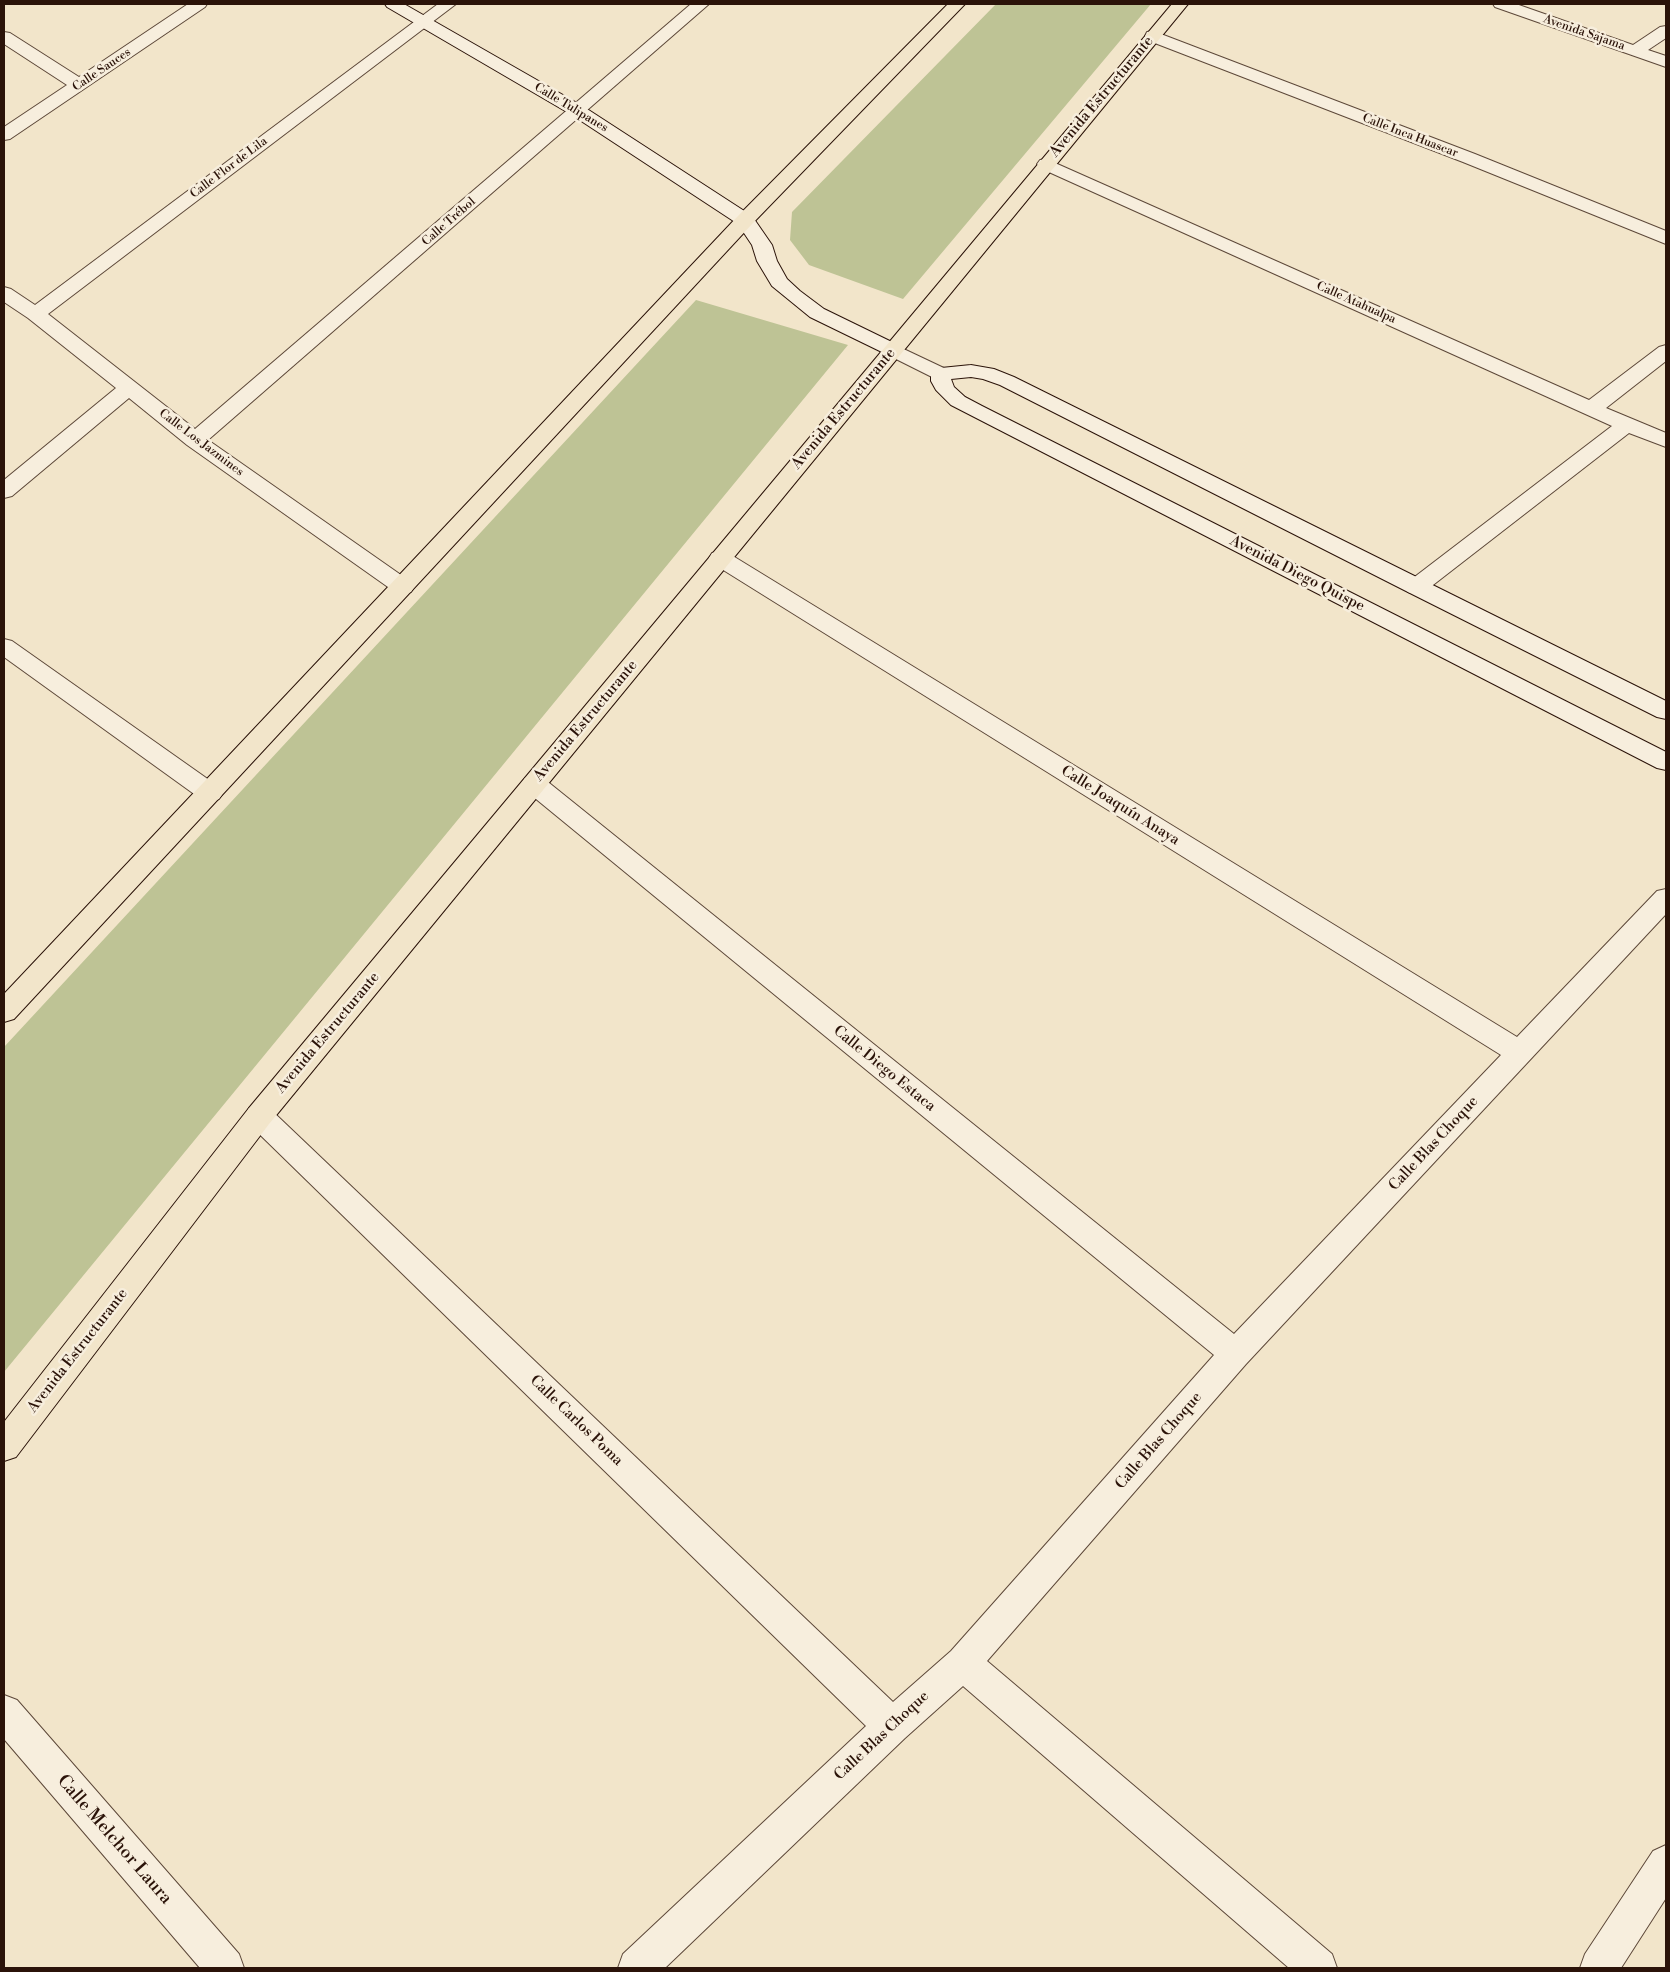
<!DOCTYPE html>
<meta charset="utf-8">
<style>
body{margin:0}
#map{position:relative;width:1670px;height:1972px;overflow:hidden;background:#f2e5ca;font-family:"Libre Bodoni",serif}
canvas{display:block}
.frame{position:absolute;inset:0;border:5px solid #2b1309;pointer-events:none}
</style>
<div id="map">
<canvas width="1670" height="1972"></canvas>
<div class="frame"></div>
</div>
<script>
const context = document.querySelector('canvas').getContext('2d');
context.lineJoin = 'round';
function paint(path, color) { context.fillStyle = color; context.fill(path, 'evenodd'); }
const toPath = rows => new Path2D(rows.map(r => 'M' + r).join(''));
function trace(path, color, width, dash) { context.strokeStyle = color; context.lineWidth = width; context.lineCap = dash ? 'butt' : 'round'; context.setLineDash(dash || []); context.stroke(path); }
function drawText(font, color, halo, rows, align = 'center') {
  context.font = font + ' "Libre Bodoni",serif'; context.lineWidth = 5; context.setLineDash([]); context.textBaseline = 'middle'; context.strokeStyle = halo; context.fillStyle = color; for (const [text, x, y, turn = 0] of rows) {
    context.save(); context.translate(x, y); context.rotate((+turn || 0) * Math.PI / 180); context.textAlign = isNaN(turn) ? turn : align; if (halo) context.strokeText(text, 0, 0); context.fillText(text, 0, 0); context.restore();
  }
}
paint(toPath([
 [996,4,1151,4,903,299,809,265,790,240,792,212],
 [696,300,848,345,4,1372,4,1047]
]), '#bec395');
const street = toPath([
 [188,4,207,4,205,7,10,139,4,140,4,127,67,85,4,44,4,32,10,33,79,77,188,4],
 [438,4,456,4,48,314,195,429,691,4,709,4,208,440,411,582,414,587,411,592,403,594,395,592,187,445,129,398,12,496,4,498,4,480,116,388,28,318,4,302,4,287,11,289,35,305,438,4],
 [1493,4,1516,4,1633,45,1660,27,1666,26,1666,38,1648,50,1666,56,1666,67,1495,7,1493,4],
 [1153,31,1475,154,1666,231,1666,244,1463,162,1147,40,1145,36,1147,32,1153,31],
 [1046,159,1589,400,1659,347,1666,345,1666,361,1606,408,1666,433,1666,447,1629,433,1424,592,1416,594,1408,592,1405,587,1408,582,1612,426,1040,168,1037,164,1040,160,1046,159],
 [893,344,948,370,951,374,948,378,941,380,934,378,886,354,883,350,886,346,893,344],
 [720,551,728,553,1517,1037,1657,891,1666,889,1666,914,1246,1364,987,1661,1332,1954,1337,1968,1289,1968,963,1686,905,1738,665,1968,618,1968,623,1954,866,1726,249,1124,245,1116,249,1108,259,1105,269,1108,893,1702,951,1651,1214,1355,525,790,521,784,525,778,534,775,543,778,1234,1334,1501,1055,712,563,709,558,712,553,720,551],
 [4,639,12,641,219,787,223,793,219,799,210,802,201,799,4,657,4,639],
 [4,1695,17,1700,239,1954,244,1968,200,1968,4,1739,4,1695],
 [1666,1845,1666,1898,1621,1968,1580,1968,1585,1954,1653,1851,1666,1845]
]);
const secondary = toPath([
 [385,4,404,4,584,107,752,216,772,245,777,261,787,279,800,291,824,309,900,346,903,350,900,354,893,356,886,354,810,317,772,286,757,261,752,245,738,224,572,115,387,7,385,4],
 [971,365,994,369,1014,377,1666,701,1666,719,1657,717,1408,592,1000,385,983,379,971,377,951,379,954,387,965,397,982,406,1666,752,1666,770,1657,768,951,405,936,390,931,381,931,374,934,370,941,368,971,365]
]);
const primary = toPath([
 [948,4,965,4,752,224,14,1019,4,1022,4,994,738,216,948,4],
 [1172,4,1188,4,269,1124,16,1457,4,1461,4,1422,249,1108,1172,4]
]);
trace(street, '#5d4839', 2);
trace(secondary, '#2b1309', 2);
trace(primary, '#2b1309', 2);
paint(street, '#f7eedd');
paint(secondary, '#f7eedd');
paint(primary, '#f2e5ca');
drawText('12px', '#2b1309', '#f7eedd', [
 ["Avenida Sajama",1584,33,19],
 ["Calle Sauces",102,70,-34],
 ["Calle Tulipanes",571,108,31],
 ["Calle Inca Huascar",1410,136,21],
 ["Calle Flor de Lila",229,168,-37],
 ["Calle Trébol",449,222,-41],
 ["Calle Atahualpa",1356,303,24],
 ["Calle Los Jazmines",201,443,37]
]);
drawText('15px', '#2b1309', '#f7eedd', [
 ["Avenida Estructurante",1102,97,-50],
 ["Avenida Estructurante",844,409,-50],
 ["Avenida Diego Quispe",1297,574,27],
 ["Avenida Estructurante",586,721,-50],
 ["Calle Joaquín Anaya",1120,806,32],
 ["Avenida Estructurante",328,1033,-50],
 ["Calle Diego Estaca",884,1069,39],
 ["Calle Blas Choque",1434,1144,-47],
 ["Avenida Estructurante",78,1351,-52],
 ["Calle Carlos Poma",576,1421,44],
 ["Calle Blas Choque",1159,1441,-49],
 ["Calle Blas Choque",882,1736,-43]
]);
drawText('18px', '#2b1309', '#f7eedd', [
 ["Calle Melchor Laura",114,1840,49]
]);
</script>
